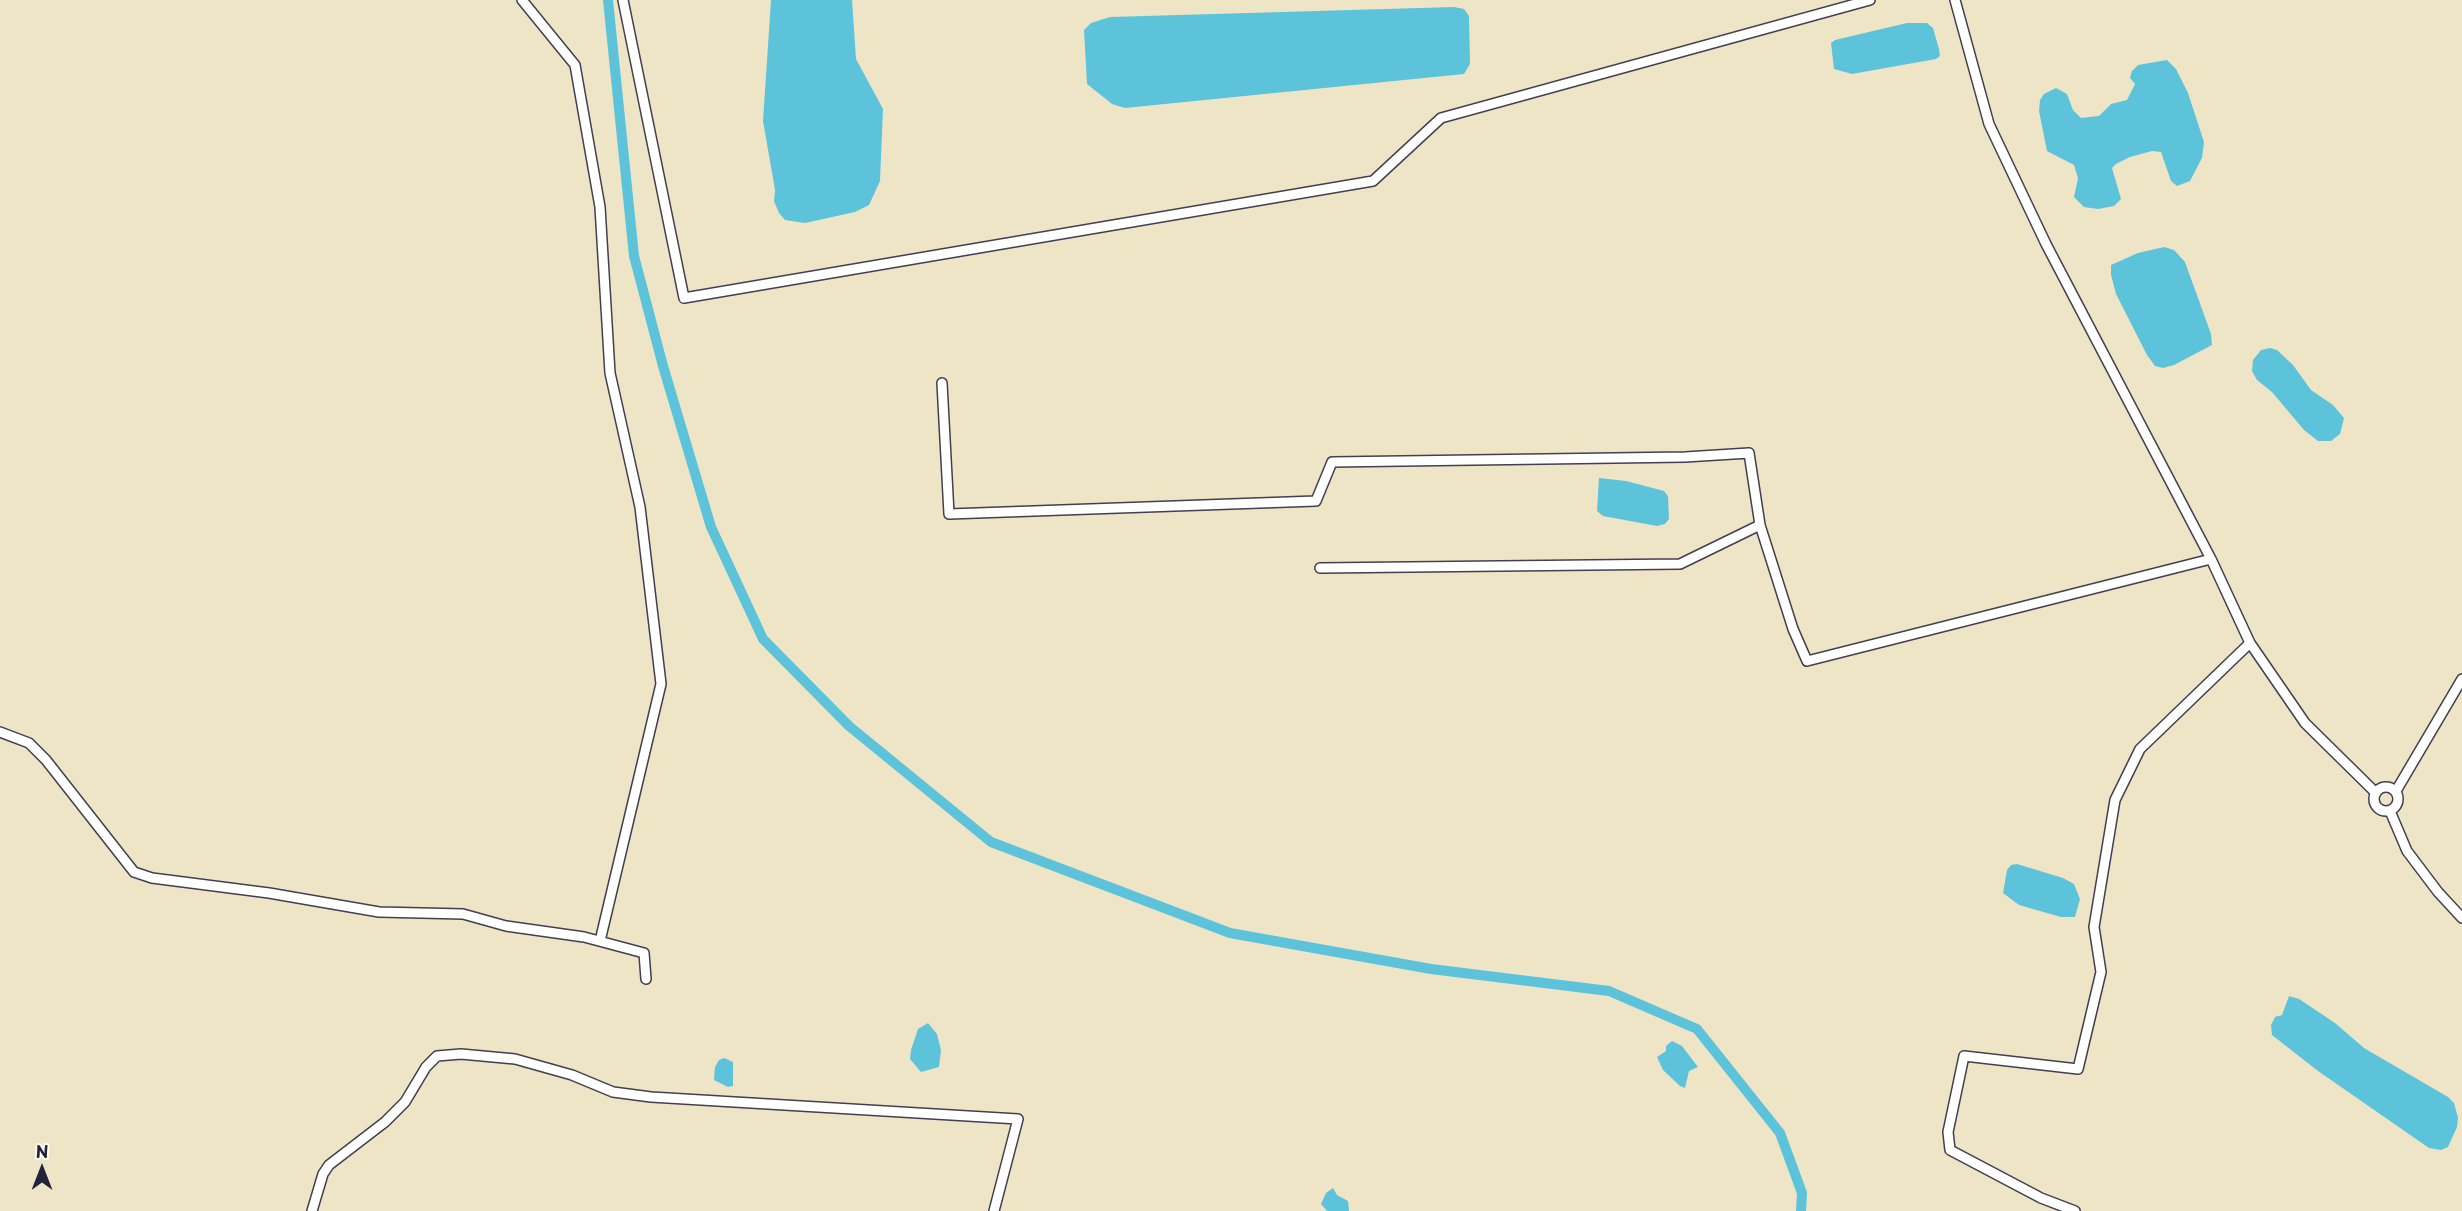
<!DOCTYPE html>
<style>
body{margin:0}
#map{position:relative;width:2462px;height:1211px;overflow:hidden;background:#eee5c7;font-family:"Playpen Sans",sans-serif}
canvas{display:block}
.north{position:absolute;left:12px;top:1139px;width:60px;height:60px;-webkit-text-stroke:4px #fdfcf7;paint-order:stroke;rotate:0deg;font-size:16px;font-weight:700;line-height:24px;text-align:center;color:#22223b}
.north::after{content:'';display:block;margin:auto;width:21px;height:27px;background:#22223b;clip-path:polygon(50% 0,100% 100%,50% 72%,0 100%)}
</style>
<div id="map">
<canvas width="2462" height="1211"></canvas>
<div class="north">N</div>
</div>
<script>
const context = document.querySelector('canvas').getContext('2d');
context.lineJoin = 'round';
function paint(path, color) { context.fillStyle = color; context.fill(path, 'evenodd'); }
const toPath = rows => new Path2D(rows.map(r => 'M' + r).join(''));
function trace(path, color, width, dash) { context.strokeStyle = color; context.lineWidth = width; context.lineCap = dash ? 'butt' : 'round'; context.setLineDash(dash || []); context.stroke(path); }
paint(toPath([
 [771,0,852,0,856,59,883,109,880,181,869,205,855,212,805,223,785,220,779,213,774,201,775,190,763,121],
 [1454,7,1464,9,1469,16,1470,64,1464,74,1125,108,1112,104,1087,84,1084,30,1091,23,1110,17],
 [1907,23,1927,23,1933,28,1939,49,1940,56,1936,59,1852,74,1834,69,1831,43,1835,40],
 [2167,60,2176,69,2188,93,2204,142,2202,158,2190,181,2177,186,2171,181,2161,152,2152,151,2130,157,2116,164,2112,168,2121,199,2114,206,2098,209,2084,207,2074,197,2078,178,2074,165,2047,151,2039,111,2040,100,2044,94,2056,88,2067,94,2073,110,2081,118,2099,116,2111,104,2127,100,2135,84,2130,78,2132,71,2138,65],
 [2164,247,2174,250,2185,262,2211,334,2212,345,2174,365,2163,368,2155,366,2147,355,2116,294,2111,275,2111,265,2138,253],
 [2270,348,2277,350,2293,365,2311,390,2333,405,2344,418,2340,434,2331,441,2318,441,2304,430,2272,392,2257,380,2252,371,2253,360,2261,350],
 [1599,478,1626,481,1664,491,1668,496,1669,519,1665,524,1657,526,1603,516,1597,511],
 [2017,864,2063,878,2074,884,2080,899,2075,917,2061,917,2019,905,2003,893,2007,870,2011,865],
 [2289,996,2299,999,2335,1023,2364,1048,2448,1097,2454,1103,2458,1118,2457,1127,2448,1147,2441,1150,2429,1148,2318,1071,2272,1035,2271,1025,2275,1017,2282,1015],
 [928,1023,937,1034,941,1050,939,1067,921,1072,910,1059,911,1050,918,1029],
 [1672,1041,1682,1046,1698,1067,1689,1071,1685,1088,1680,1086,1663,1070,1657,1057,1666,1051,1666,1046],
 [724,1058,733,1062,733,1086,728,1087,714,1080,715,1067,719,1060],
 [1333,1188,1337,1195,1348,1201,1349,1211,1327,1211,1321,1204,1326,1193]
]), '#5dc3db');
trace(toPath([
 [608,0,634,256,663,366,711,527,763,639,849,726,991,842,1230,933,1431,969,1609,991,1697,1029,1780,1133,1802,1193,1801,1211]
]), '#5dc3db', 10);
const street = toPath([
 [522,0,575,65,600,207,610,373,640,507,661,684,600,941],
 [623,0,684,298,1373,181,1441,118,1870,0],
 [1955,0,1989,124,2046,244,2211,559,2250,643,2305,723,2376,793],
 [942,383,949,514,1316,501,1332,462,1685,457,1749,453,1760,525,1793,629,1807,661,2211,559],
 [1320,568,1680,564,1760,525],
 [0,732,29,743,46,760,134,872,152,878,269,893,379,912,463,914,506,926,584,937,644,953,646,979],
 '2374 799a12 12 0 1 1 24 0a12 12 0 1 1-24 0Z',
 [2396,791,2462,679],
 [2390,811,2407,851,2438,892,2462,918],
 [312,1211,323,1174,329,1165,385,1122,405,1102,426,1067,437,1056,461,1054,515,1059,572,1075,613,1092,651,1097,1018,1119,994,1211],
 [2075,1211,2041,1198,1950,1150,1948,1132,1964,1056,2078,1069,2101,972,2094,927,2115,800,2140,749,2250,643]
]);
trace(street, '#413f50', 12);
trace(street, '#fff', 9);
</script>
